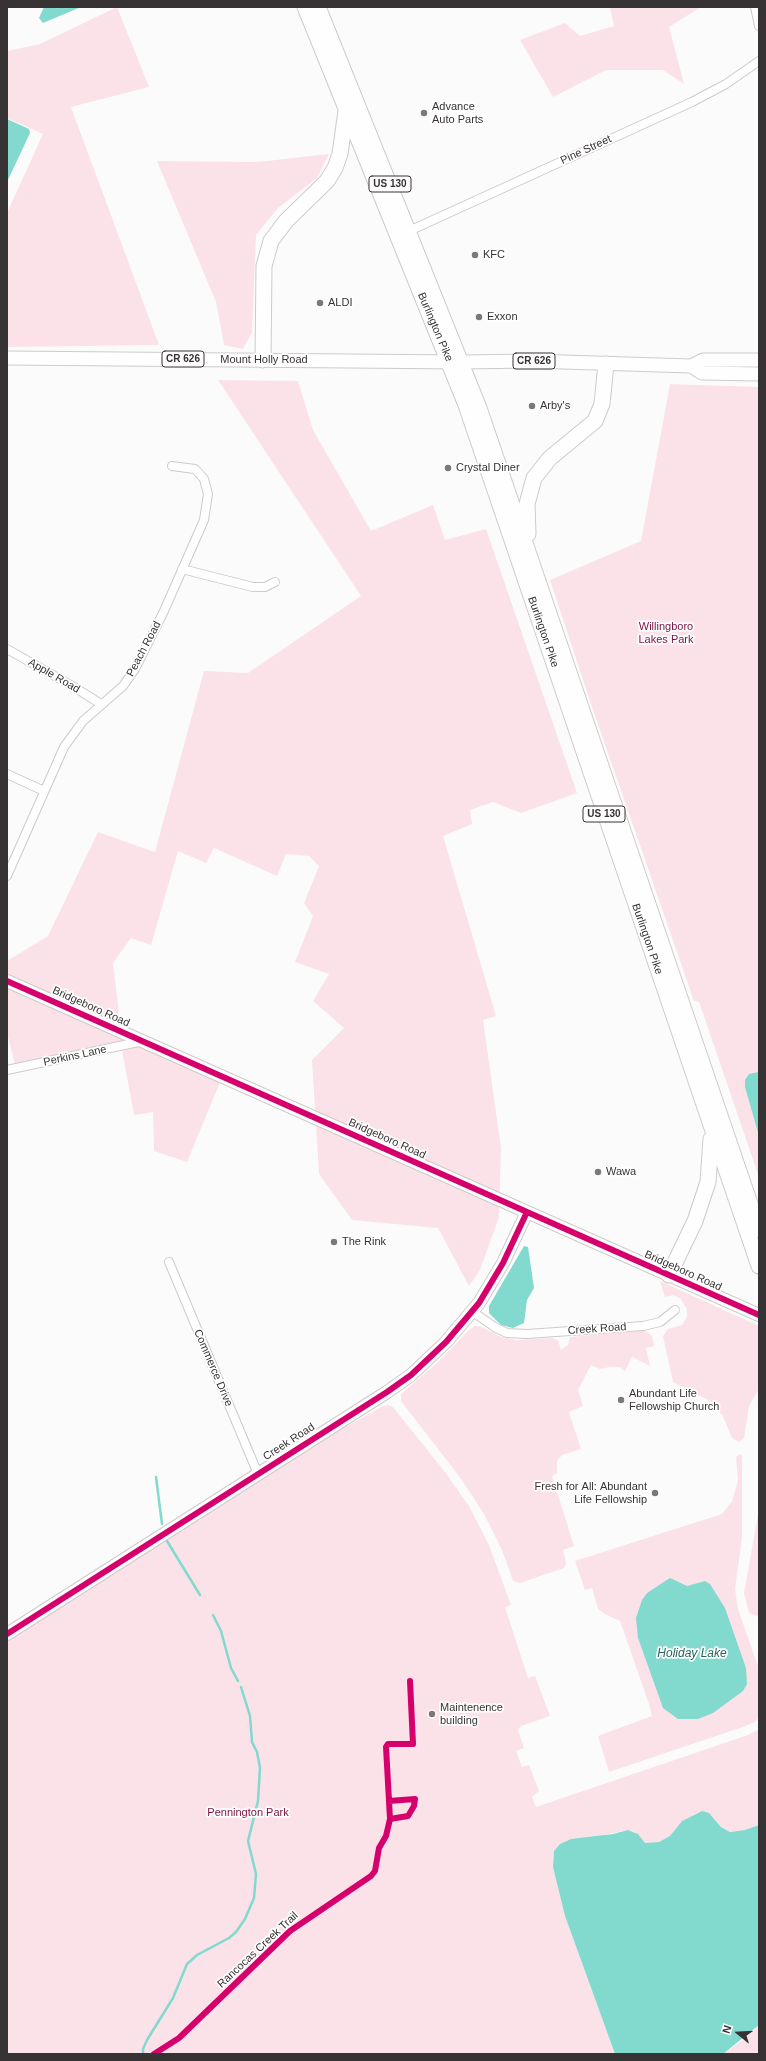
<!DOCTYPE html>
<style>
body{margin:0}
#map{position:relative;width:766px;height:2061px;overflow:hidden;background:#fcfbfb;font-family:Helvetica,sans-serif}
canvas{display:block}
.frame{position:absolute;inset:0;border:8px solid #373233;pointer-events:none}
.north{position:absolute;left:718px;top:2013px;width:40px;height:40px;-webkit-text-stroke:3px #fff;paint-order:stroke;rotate:288deg;font-size:11px;font-weight:700;line-height:16px;text-align:center;color:#373233}
.north::after{content:'';display:block;margin:auto;width:14px;height:18px;background:#373233;clip-path:polygon(50% 0,100% 100%,50% 72%,0 100%)}
</style>
<div id="map">
<canvas width="766" height="2061"></canvas>
<div class="frame"></div>
<div class="north">N</div>
</div>
<script>
const context = document.querySelector('canvas').getContext('2d');
context.lineJoin = 'round';
function paint(path, color) { context.fillStyle = color; context.fill(path, 'evenodd'); }
const toPath = rows => new Path2D(rows.map(r => 'M' + r).join(''));
function trace(path, color, width, dash) { context.strokeStyle = color; context.lineWidth = width; context.lineCap = dash ? 'butt' : 'round'; context.setLineDash(dash || []); context.stroke(path); }
function drawText(font, color, halo, rows, align = 'center') {
  context.font = font + ' Helvetica,sans-serif'; context.lineWidth = 3.5; context.setLineDash([]); context.textBaseline = 'middle'; context.strokeStyle = halo; context.fillStyle = color; for (const [text, x, y, turn = 0] of rows) {
    context.save(); context.translate(x, y); context.rotate((+turn || 0) * Math.PI / 180); context.textAlign = isNaN(turn) ? turn : align; if (halo) context.strokeText(text, 0, 0); context.fillText(text, 0, 0); context.restore();
  }
}
paint(toPath([
 [117,7,149,87,71,107,159,345,7,347,7,213,43,134,7,118,7,51,40,44],
 [610,7,701,7,669,27,684,84,663,70,606,70,553,97,520,40,565,23,580,36,614,26],
 [329,154,317,178,278,208,256,235,252,332,243,349,224,345,216,302,157,161,258,162],
 [218,380,298,381,313,430,371,531,433,505,445,540,486,529,577,793,521,813,493,802,470,810,472,824,443,836,496,1016,483,1020,501,1148,499,1217,480,1270,469,1286,438,1228,352,1220,319,1174,312,1060,344,1028,313,1001,329,974,295,962,313,916,304,903,319,866,309,856,286,854,277,876,214,848,206,863,178,851,151,945,131,938,113,963,121,1031,223,1075,187,1162,154,1151,153,1112,134,1115,121,1045,16,1069,7,1033,7,961,48,936,98,832,155,852,204,671,248,673,361,596],
 [670,384,759,387,759,1177,699,1002,694,1001,592,707,550,580,641,541],
 [660,1281,759,1326,759,1389,749,1406,744,1438,739,1442,732,1438,723,1416,708,1400,673,1382,663,1336,668,1329,682,1325,687,1317,687,1309,680,1298,673,1295,665,1297],
 [475,1326,479,1326,502,1337,516,1340,551,1338,558,1340,561,1350,568,1345,570,1337,645,1330,652,1336,654,1346,646,1348,650,1366,632,1357,625,1371,619,1367,610,1367,600,1369,591,1365,578,1390,583,1406,569,1412,581,1449,562,1455,557,1461,557,1473,552,1476,574,1546,563,1550,566,1563,564,1568,520,1583,513,1581,502,1550,484,1514,462,1480,401,1401,401,1394,437,1363,468,1331],
 [388,1405,393,1407,445,1472,469,1506,489,1545,511,1605,505,1607,528,1678,535,1676,550,1716,521,1726,518,1730,524,1748,516,1751,522,1767,529,1765,539,1791,532,1797,536,1807,748,1735,759,1729,759,1825,745,1830,730,1832,721,1827,709,1813,698,1812,680,1823,670,1837,659,1842,645,1843,635,1832,628,1830,560,1844,554,1851,553,1867,565,1916,615,2054,7,2054,7,1634,340,1422,344,1428,381,1407],
 [740,1454,742,1456,742,1538,735,1589,738,1609,759,1669,759,1717,755,1722,740,1728,609,1772,598,1736,652,1716,649,1704,620,1621,605,1614,598,1609,592,1588,585,1590,575,1561,722,1514,732,1501,738,1481,736,1457],
 [759,1509,759,1615,757,1616,749,1613,744,1593],
 [759,2025,759,2054,723,2054,744,2039]
]), '#fbe2e8');
paint(toPath([
 [44,7,81,7,43,23,39,18],
 [7,119,29,129,30,133,7,182],
 [759,1072,759,1136,745,1087,745,1080,749,1074],
 [524,1246,528,1247,534,1288,527,1300,524,1323,513,1328,501,1325,489,1313,489,1306],
 [670,1578,687,1586,705,1581,710,1584,725,1608,746,1668,747,1684,743,1691,713,1713,698,1719,678,1719,663,1708,638,1638,636,1618,642,1600,647,1593],
 [702,1811,709,1813,721,1827,730,1832,745,1830,759,1825,759,2025,723,2054,615,2054,565,1916,553,1867,554,1851,560,1844,571,1839,613,1834,628,1830,638,1834,645,1843,659,1842,670,1836,682,1821]
]), '#82d9ce');
trace(toPath([
 [156,1477,162,1524],
 [167,1541,200,1595],
 [213,1615,221,1631,231,1668,238,1681],
 [143,2054,143,2049,147,2040,173,1998,187,1964,197,1955,229,1938,236,1932,245,1919,254,1898,256,1874,248,1841,258,1801,260,1768,257,1752,252,1742,250,1716,241,1687]
]), '#82d9ce', 2.5);
const street = toPath([
 [755,7,759,26],
 [409,231,692,102,726,84,759,61],
 [182,569,253,587,265,587,275,582],
 [7,649,74,687,101,704],
 [7,774,44,791],
 [7,876,64,747,83,721,123,686,135,669,164,611,204,520,208,494,204,479,195,469,172,466],
 [7,1070,143,1041],
 [169,1262,258,1474],
 [473,1312,496,1328,507,1333,527,1334,643,1326,660,1322,675,1310]
]);
const secondary = toPath([
 [7,981,759,1315],
 [7,1634,387,1392,411,1375,446,1342,479,1303,503,1263,527,1212]
]);
const primary = toPath([
 [7,358,462,362,531,361,691,366,703,360,759,360],
 [691,366,702,373,759,374]
]);
const highway = toPath([
 [305,7,466,405,759,1266],
 [318,7,479,408,759,1230],
 [263,360,264,266,271,241,286,221,327,181,335,168,340,154,346,111],
 [528,534,527,504,534,478,550,458,595,421,602,404,606,364],
 [669,1275,695,1221,708,1182,711,1139]
]);
trace(street, '#cdcacb', 10);
trace(secondary, '#cdcacb', 14);
trace(primary, '#cdcacb', 15);
trace(highway, '#cdcacb', 17);
trace(street, '#fffefe', 8);
trace(secondary, '#fffefe', 12);
trace(primary, '#fffefe', 13);
trace(highway, '#fffefe', 15);
trace(toPath([
 [7,981,759,1315],
 [7,1634,387,1392,411,1375,446,1342,479,1303,503,1263,527,1212],
 [389,1801,415,1799,414,1806,408,1816,390,1819],
 [154,2054,179,2038,290,1931,371,1876,375,1871,379,1848,386,1836,390,1819,386,1747,388,1744,413,1744,410,1681]
]), '#d6006c', 6);
for (const [x, y, r, color] of [
 [424,113,4,"#7c7879"],
 [475,255,4,"#7c7879"],
 [320,303,4,"#7c7879"],
 [479,317,4,"#7c7879"],
 [532,406,4,"#7c7879"],
 [448,468,4,"#7c7879"],
 [598,1172,4,"#7c7879"],
 [334,1242,4,"#7c7879"],
 [621,1400,4,"#7c7879"],
 [655,1493,4,"#7c7879"],
 [432,1714,4,"#7c7879"]
]) { const dot = new Path2D(); dot.arc(x, y, r, 0, 2 * Math.PI); context.fillStyle = color; context.fill(dot); trace(dot, '#fff', 1.5); }
for (const [x, y, w] of [
 [390,184,42],
 [183,359,42],
 [534,361,42],
 [604,814,42]
]) { const box = new Path2D(); box.roundRect(x - w / 2, y - 8, w, 16, 3); context.fillStyle = '#fff'; context.fill(box); trace(box, '#373233', 1); }
drawText('bold 10px', '#373233', null, [
 ["US 130",390,184],
 ["CR 626",183,359],
 ["CR 626",534,361],
 ["US 130",604,814]
]);
drawText('11px', '#373233', '#fff', [
 ["Advance",432,107],
 ["Auto Parts",432,120],
 ["KFC",483,255],
 ["ALDI",328,303],
 ["Exxon",487,317],
 ["Arby's",540,406],
 ["Crystal Diner",456,468],
 ["Wawa",606,1172],
 ["The Rink",342,1242],
 ["Abundant Life",629,1394],
 ["Fellowship Church",629,1407],
 ["Fresh for All: Abundant",647,1487,"right"],
 ["Life Fellowship",647,1500,"right"],
 ["Maintenence",440,1708],
 ["building",440,1721]
], 'left');
drawText('11px', '#373233', '#fff', [
 ["Pine Street",586,150,-25],
 ["Burlington Pike",435,327,67],
 ["Mount Holly Road",264,360],
 ["Burlington Pike",543,632,71],
 ["Peach Road",144,649,-62],
 ["Apple Road",54,676,30],
 ["Burlington Pike",647,939,71],
 ["Bridgeboro Road",91,1007,24],
 ["Perkins Lane",75,1056,-12],
 ["Bridgeboro Road",387,1139,24],
 ["Bridgeboro Road",683,1271,24],
 ["Creek Road",597,1329,-4],
 ["Commerce Drive",213,1368,67],
 ["Creek Road",289,1442,-33],
 ["Rancocas Creek Trail",258,1950,-43]
]);
drawText('11px', '#7a1141', '#fff', [
 ["Willingboro",666,627],
 ["Lakes Park",666,640],
 ["Pennington Park",248,1813]
]);
drawText('italic 12px', '#2d615a', '#fff', [
 ["Holiday Lake",692,1654]
]);
</script>
